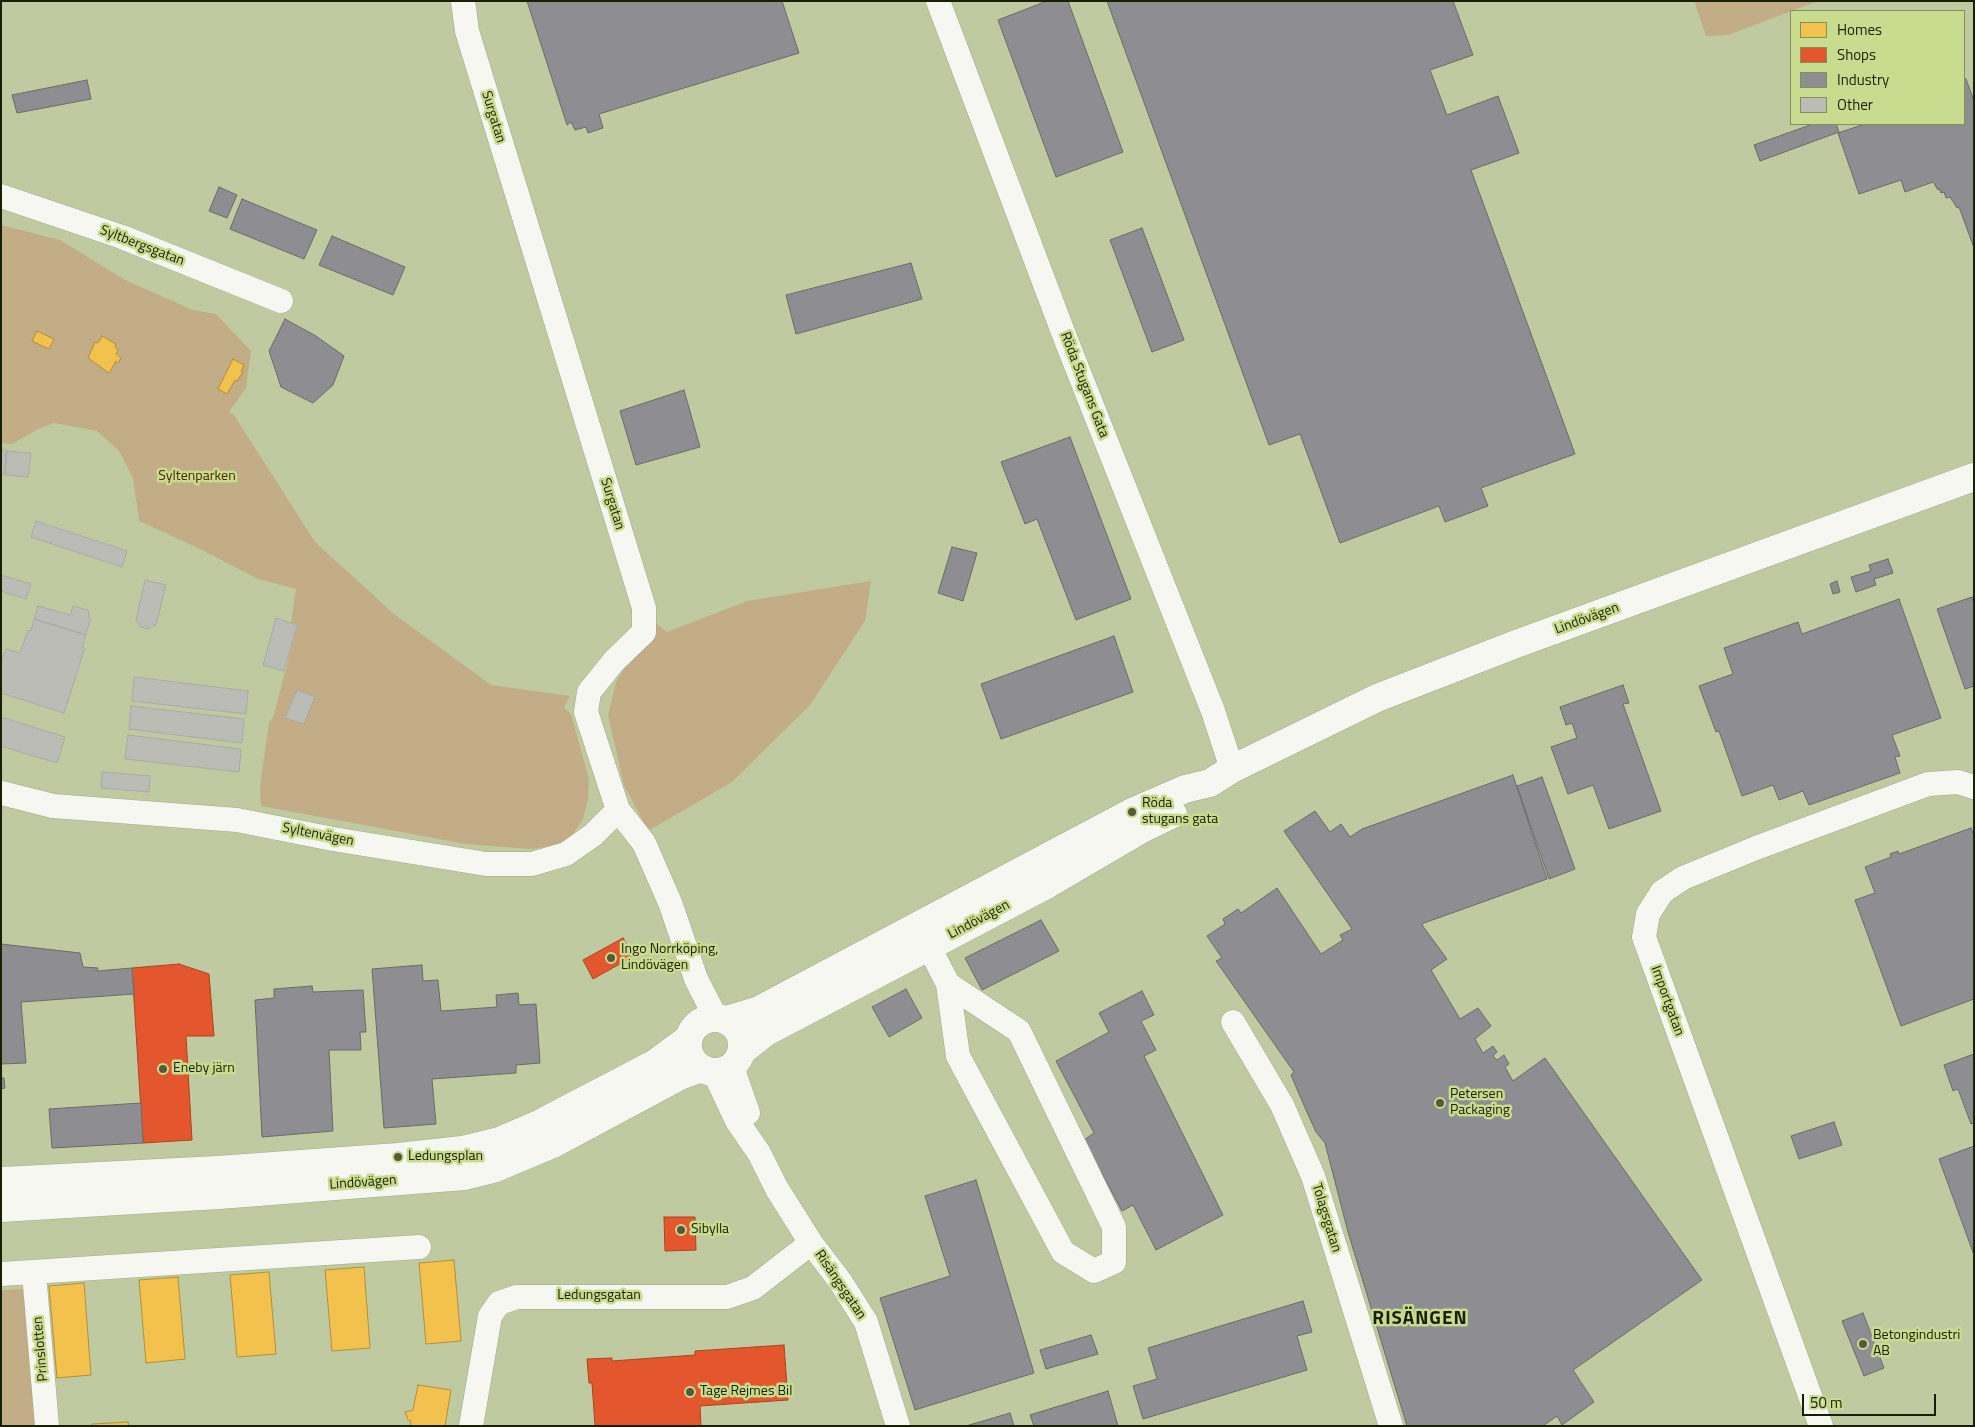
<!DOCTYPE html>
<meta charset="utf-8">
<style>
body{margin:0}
#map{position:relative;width:1975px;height:1427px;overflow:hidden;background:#c0caa0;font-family:"Titillium Web",sans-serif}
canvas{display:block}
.frame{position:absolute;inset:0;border:2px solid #191f01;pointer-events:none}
.legend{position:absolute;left:1790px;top:10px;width:175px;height:115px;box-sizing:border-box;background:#c9db8e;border:1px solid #839056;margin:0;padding:6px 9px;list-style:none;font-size:15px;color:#191f01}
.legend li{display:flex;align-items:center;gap:10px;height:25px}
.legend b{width:25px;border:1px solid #839056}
.scale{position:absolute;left:1802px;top:1394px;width:134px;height:22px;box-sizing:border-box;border:2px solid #191f01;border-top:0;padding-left:6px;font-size:15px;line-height:18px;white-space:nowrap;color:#191f01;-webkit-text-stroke:4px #c9db8e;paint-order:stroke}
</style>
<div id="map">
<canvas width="1975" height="1427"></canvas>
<div class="frame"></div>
<ul class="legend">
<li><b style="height:14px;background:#f2c14e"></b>Homes</li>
<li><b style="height:14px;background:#e4572e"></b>Shops</li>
<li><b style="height:14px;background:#8d8d92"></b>Industry</li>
<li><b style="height:14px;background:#bcbcb6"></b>Other</li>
</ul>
<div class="scale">50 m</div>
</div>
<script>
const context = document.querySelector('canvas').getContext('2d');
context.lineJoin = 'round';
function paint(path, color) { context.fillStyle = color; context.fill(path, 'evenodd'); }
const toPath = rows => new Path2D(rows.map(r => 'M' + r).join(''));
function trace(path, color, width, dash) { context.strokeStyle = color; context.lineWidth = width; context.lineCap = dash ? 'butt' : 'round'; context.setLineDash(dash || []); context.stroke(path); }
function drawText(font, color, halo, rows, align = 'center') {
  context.font = font + ' "Titillium Web",sans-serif'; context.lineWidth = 5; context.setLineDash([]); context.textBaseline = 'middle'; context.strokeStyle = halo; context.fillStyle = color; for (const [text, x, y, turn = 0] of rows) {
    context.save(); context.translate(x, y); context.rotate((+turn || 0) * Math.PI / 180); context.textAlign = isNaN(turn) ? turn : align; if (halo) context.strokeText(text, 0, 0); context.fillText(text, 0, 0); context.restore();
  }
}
paint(toPath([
 [1694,1,1818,1,1728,35,1706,36],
 [1,225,60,240,125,280,193,310,216,314,251,351,246,388,229,412,234,415,315,542,394,614,491,685,570,696,564,708,571,714,589,779,588,799,583,819,571,837,563,844,532,849,466,844,261,806,260,786,269,722,273,718,297,626,291,623,296,589,258,579,196,547,139,521,133,478,119,451,97,431,54,423,38,429,12,444,1,443],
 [871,581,865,621,810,705,732,782,648,831,624,785,608,715,616,682,653,621,667,632,747,601],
 [23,1289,29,1295,38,1426,1,1426,1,1290]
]), '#c2ad87');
const homes = toPath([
 [37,331,54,339,49,349,32,341,37,331],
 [102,336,116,344,115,347,118,350,116,354,121,358,118,363,116,361,109,373,88,358,95,342,98,343,102,336],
 [233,359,244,365,241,372,243,372,237,381,235,380,227,394,218,389,233,359],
 [454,1260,461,1341,426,1344,419,1263,454,1260],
 [364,1267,370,1348,332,1351,325,1270,364,1267],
 [269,1272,276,1354,237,1357,230,1275,269,1272],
 [178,1277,185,1359,146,1363,139,1280,178,1277],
 [84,1283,91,1375,57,1378,49,1286,84,1283],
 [418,1385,451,1390,445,1426,410,1426,411,1421,408,1420,405,1412,413,1410,418,1385],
 [128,1422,129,1426,92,1426,92,1424,128,1422]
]);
paint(homes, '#f2c14e');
trace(homes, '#b19037', 1);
const shops = toPath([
 [623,938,634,956,593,979,583,960,623,938],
 [179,964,209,974,214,1036,186,1036,192,1140,143,1143,132,968,179,964],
 [664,1217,695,1217,696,1250,665,1251,664,1217],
 [784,1345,788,1400,700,1406,701,1426,595,1426,592,1383,589,1383,587,1359,612,1358,612,1361,695,1355,695,1351,784,1345]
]);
paint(shops, '#e4572e');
trace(shops, '#a74620', 1);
const industry = toPath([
 [527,1,782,1,799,53,599,114,603,128,588,133,586,127,575,130,571,122,567,125,527,1],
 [1047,1,1068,1,1123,152,1056,177,998,20,1047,1],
 [1107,1,1453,1,1473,55,1430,70,1447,115,1498,96,1519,153,1471,170,1575,454,1481,488,1488,506,1445,522,1439,506,1340,543,1300,434,1269,445,1107,1],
 [1966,79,1974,101,1974,248,1959,207,1957,208,1950,197,1946,198,1944,192,1941,193,1940,189,1938,190,1933,182,1905,192,1901,180,1859,194,1838,133,1865,124,1964,124,1964,80,1966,79],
 [87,80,91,99,17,113,12,95,87,80],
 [1813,124,1836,124,1839,132,1760,161,1754,145,1813,124],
 [219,187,237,195,227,218,209,211,219,187],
 [242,199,317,230,304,259,230,229,242,199],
 [1142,228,1184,340,1152,352,1110,240,1142,228],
 [332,236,405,267,393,295,319,265,332,236],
 [911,263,922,299,796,334,786,295,911,263],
 [285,319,316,336,344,356,333,385,313,403,281,387,269,351,285,319],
 [684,390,700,447,636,465,620,411,684,390],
 [1070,437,1131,599,1076,620,1037,519,1025,524,1001,462,1070,437],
 [952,547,977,553,963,601,938,593,952,547],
 [1888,559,1893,573,1874,579,1876,585,1856,592,1851,577,1871,571,1869,565,1888,559],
 [1837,581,1840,592,1833,594,1830,584,1837,581],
 [1972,597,1974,603,1974,686,1965,689,1937,609,1972,597],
 [1899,599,1941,718,1892,735,1900,756,1895,757,1900,773,1809,805,1803,791,1779,800,1773,785,1742,796,1719,731,1716,732,1699,686,1733,674,1724,648,1798,622,1802,634,1899,599],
 [1114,636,1133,692,1001,739,981,684,1114,636],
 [1623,685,1629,703,1623,704,1661,811,1609,829,1593,785,1568,794,1551,747,1577,738,1572,723,1566,725,1560,707,1623,685],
 [1513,775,1547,879,1424,923,1422,925,1447,959,1431,970,1460,1019,1478,1008,1491,1026,1475,1039,1483,1053,1493,1046,1497,1052,1493,1056,1497,1060,1504,1055,1509,1064,1505,1067,1513,1081,1545,1058,1702,1280,1573,1370,1594,1402,1562,1425,1557,1416,1543,1426,1407,1426,1348,1232,1325,1143,1316,1132,1306,1110,1291,1075,1294,1072,1216,961,1222,958,1207,936,1225,924,1223,919,1238,909,1241,913,1277,888,1321,954,1343,940,1340,935,1352,929,1284,831,1315,811,1330,832,1341,824,1350,837,1362,829,1513,775],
 [1542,777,1575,869,1549,879,1517,786,1542,777],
 [1971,828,1974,836,1974,999,1901,1026,1855,900,1875,893,1865,867,1891,857,1890,854,1898,851,1899,854,1971,828],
 [1041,920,1059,951,982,990,965,958,1041,920],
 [1,944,80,953,83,967,98,968,97,971,132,968,134,994,21,1002,26,1063,1,1064,1,944],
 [422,965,423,981,438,980,441,1011,497,1007,496,995,518,993,519,1005,536,1004,540,1063,516,1065,516,1073,432,1079,436,1124,384,1128,372,969,422,965],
 [312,986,313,992,363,990,366,1032,360,1032,361,1050,329,1050,333,1131,262,1137,255,1000,274,998,274,989,312,986],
 [906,989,922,1018,889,1037,872,1007,906,989],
 [1142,991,1154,1015,1141,1021,1156,1050,1144,1056,1223,1215,1156,1250,1133,1205,1122,1211,1084,1140,1094,1133,1056,1061,1109,1032,1099,1013,1142,991],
 [1974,1054,1974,1123,1971,1124,1958,1089,1953,1091,1944,1065,1974,1054],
 [1,1078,4,1078,5,1088,1,1089,1,1104,1,1078],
 [141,1103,143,1143,52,1148,49,1109,141,1103],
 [1834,1122,1842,1145,1799,1159,1791,1136,1834,1122],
 [1974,1146,1974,1255,1939,1159,1974,1146],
 [976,1180,1034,1373,915,1410,880,1298,950,1276,925,1196,976,1180],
 [1303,1301,1312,1332,1297,1336,1307,1370,1143,1419,1133,1386,1157,1379,1148,1348,1303,1301],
 [1863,1313,1884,1368,1864,1376,1842,1321,1863,1313],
 [1091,1335,1098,1354,1046,1369,1040,1350,1091,1335],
 [1108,1391,1118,1426,1034,1426,1030,1415,1108,1391],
 [1010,1413,1014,1426,966,1426,1010,1413]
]);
paint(industry, '#8d8d92');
trace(industry, '#6a6c66', 1);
const building = toPath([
 [1,450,6,450,5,474,1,474,1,450],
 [7,451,31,453,28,477,5,475,7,451],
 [36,521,127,551,122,567,31,537,36,521],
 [1,575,31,584,26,599,1,591,1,575],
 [145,580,166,585,156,625,148,629,141,627,136,620,145,580],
 [38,606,70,615,73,606,88,610,90,620,86,635,34,619,38,606],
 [276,618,297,625,284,671,263,665,276,618],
 [34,619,86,635,82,647,85,648,64,713,1,693,1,663,6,649,20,653,28,630,31,631,34,619],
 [134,677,248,691,246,714,132,701,134,677],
 [297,690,315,697,304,724,285,718,297,690],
 [131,706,244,719,242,743,129,729,131,706],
 [1,717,65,737,57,763,1,746,1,717],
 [128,735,241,749,239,772,125,759,128,735],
 [102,772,150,776,149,792,101,788,102,772]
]);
paint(building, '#bcbcb6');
trace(building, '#aaaaa4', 1);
const minor = toPath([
 [463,1,467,31,644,608,644,632,614,661,589,692,586,712,618,810,644,843,671,905,696,979,716,1018],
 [938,1,1066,340,1213,711,1232,769],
 [1,196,122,237,281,301],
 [1,793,53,806,237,820,333,839,486,864,532,864,566,854,593,835,618,810],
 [920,929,948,984,1019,1031,1114,1227,1114,1262,1094,1271,1063,1252,958,1056,948,984],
 [1233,1022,1282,1105,1313,1176,1391,1426],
 [732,1067,748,1113],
 [714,1072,737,1121,759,1153,777,1189,811,1243,840,1281,866,1322,898,1426],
 [34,1273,47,1426],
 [1,1274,419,1247],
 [471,1426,490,1316,499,1303,517,1297,727,1297,753,1288,811,1243],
 [1821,1426,1644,937,1648,914,1662,892,1683,878,1756,848,1928,784,1958,782,1974,787]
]);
const major = toPath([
 '688 1045a27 27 0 1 1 54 0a27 27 0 1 1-54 0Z',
 [726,1020,757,1011,1132,812,1185,789,1210,783,1232,769,1377,698,1516,644,1974,477],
 [742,1051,766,1032,1048,884,1142,829,1173,814],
 [1,1181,217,1170,398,1157,462,1150,499,1141,541,1123,654,1064,688,1039],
 [1,1208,219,1195,465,1176,493,1169,555,1143,682,1075,702,1068]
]);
trace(minor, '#a2aa88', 25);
trace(major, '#a2aa88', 29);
trace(minor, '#f6f7f1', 24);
trace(major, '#f6f7f1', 28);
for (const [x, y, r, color] of [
 [1132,812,5,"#535b39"],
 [611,958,5,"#535b39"],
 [163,1069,5,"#535b39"],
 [1440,1103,5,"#535b39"],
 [398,1157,5,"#535b39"],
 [681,1230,5,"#535b39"],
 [1863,1344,5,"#535b39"],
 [690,1392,5,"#535b39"]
]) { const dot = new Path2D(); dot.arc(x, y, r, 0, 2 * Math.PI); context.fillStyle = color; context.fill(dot); trace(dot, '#c9db8e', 2); }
drawText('14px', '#191f01', '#c9db8e', [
 ["Surgatan",493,117,73],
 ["Syltbergsgatan",142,246,21],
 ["Röda Stugans Gata",1084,385,69],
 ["Surgatan",612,504,73],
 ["Lindövägen",1587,619,-20],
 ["Syltenvägen",318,835,11],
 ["Lindövägen",979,920,-28],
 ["Importgatan",1667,1001,70],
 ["Lindövägen",363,1183,-4],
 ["Tolagsgatan",1326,1218,73],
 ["Risängsgatan",840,1285,56],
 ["Ledungsgatan",599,1296],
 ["Prinslotten",41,1349,-95]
]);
drawText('14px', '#4d2600', '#c9db8e', [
 ["Syltenparken",197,477]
]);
drawText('14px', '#191f01', '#c9db8e', [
 ["Röda",1142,804],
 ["stugans gata",1142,820],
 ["Ingo Norrköping,",621,950],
 ["Lindövägen",621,966],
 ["Eneby järn",173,1069],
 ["Petersen",1450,1095],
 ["Packaging",1450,1111],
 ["Ledungsplan",408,1157],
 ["Sibylla",691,1230],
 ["Betongindustri",1873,1336],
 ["AB",1873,1352],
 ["Tage Rejmes Bil",700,1392]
], 'left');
context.letterSpacing = '1px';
drawText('bold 19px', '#191f01', '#c9db8e', [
 ["RISÄNGEN",1420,1319]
]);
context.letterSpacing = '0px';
</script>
